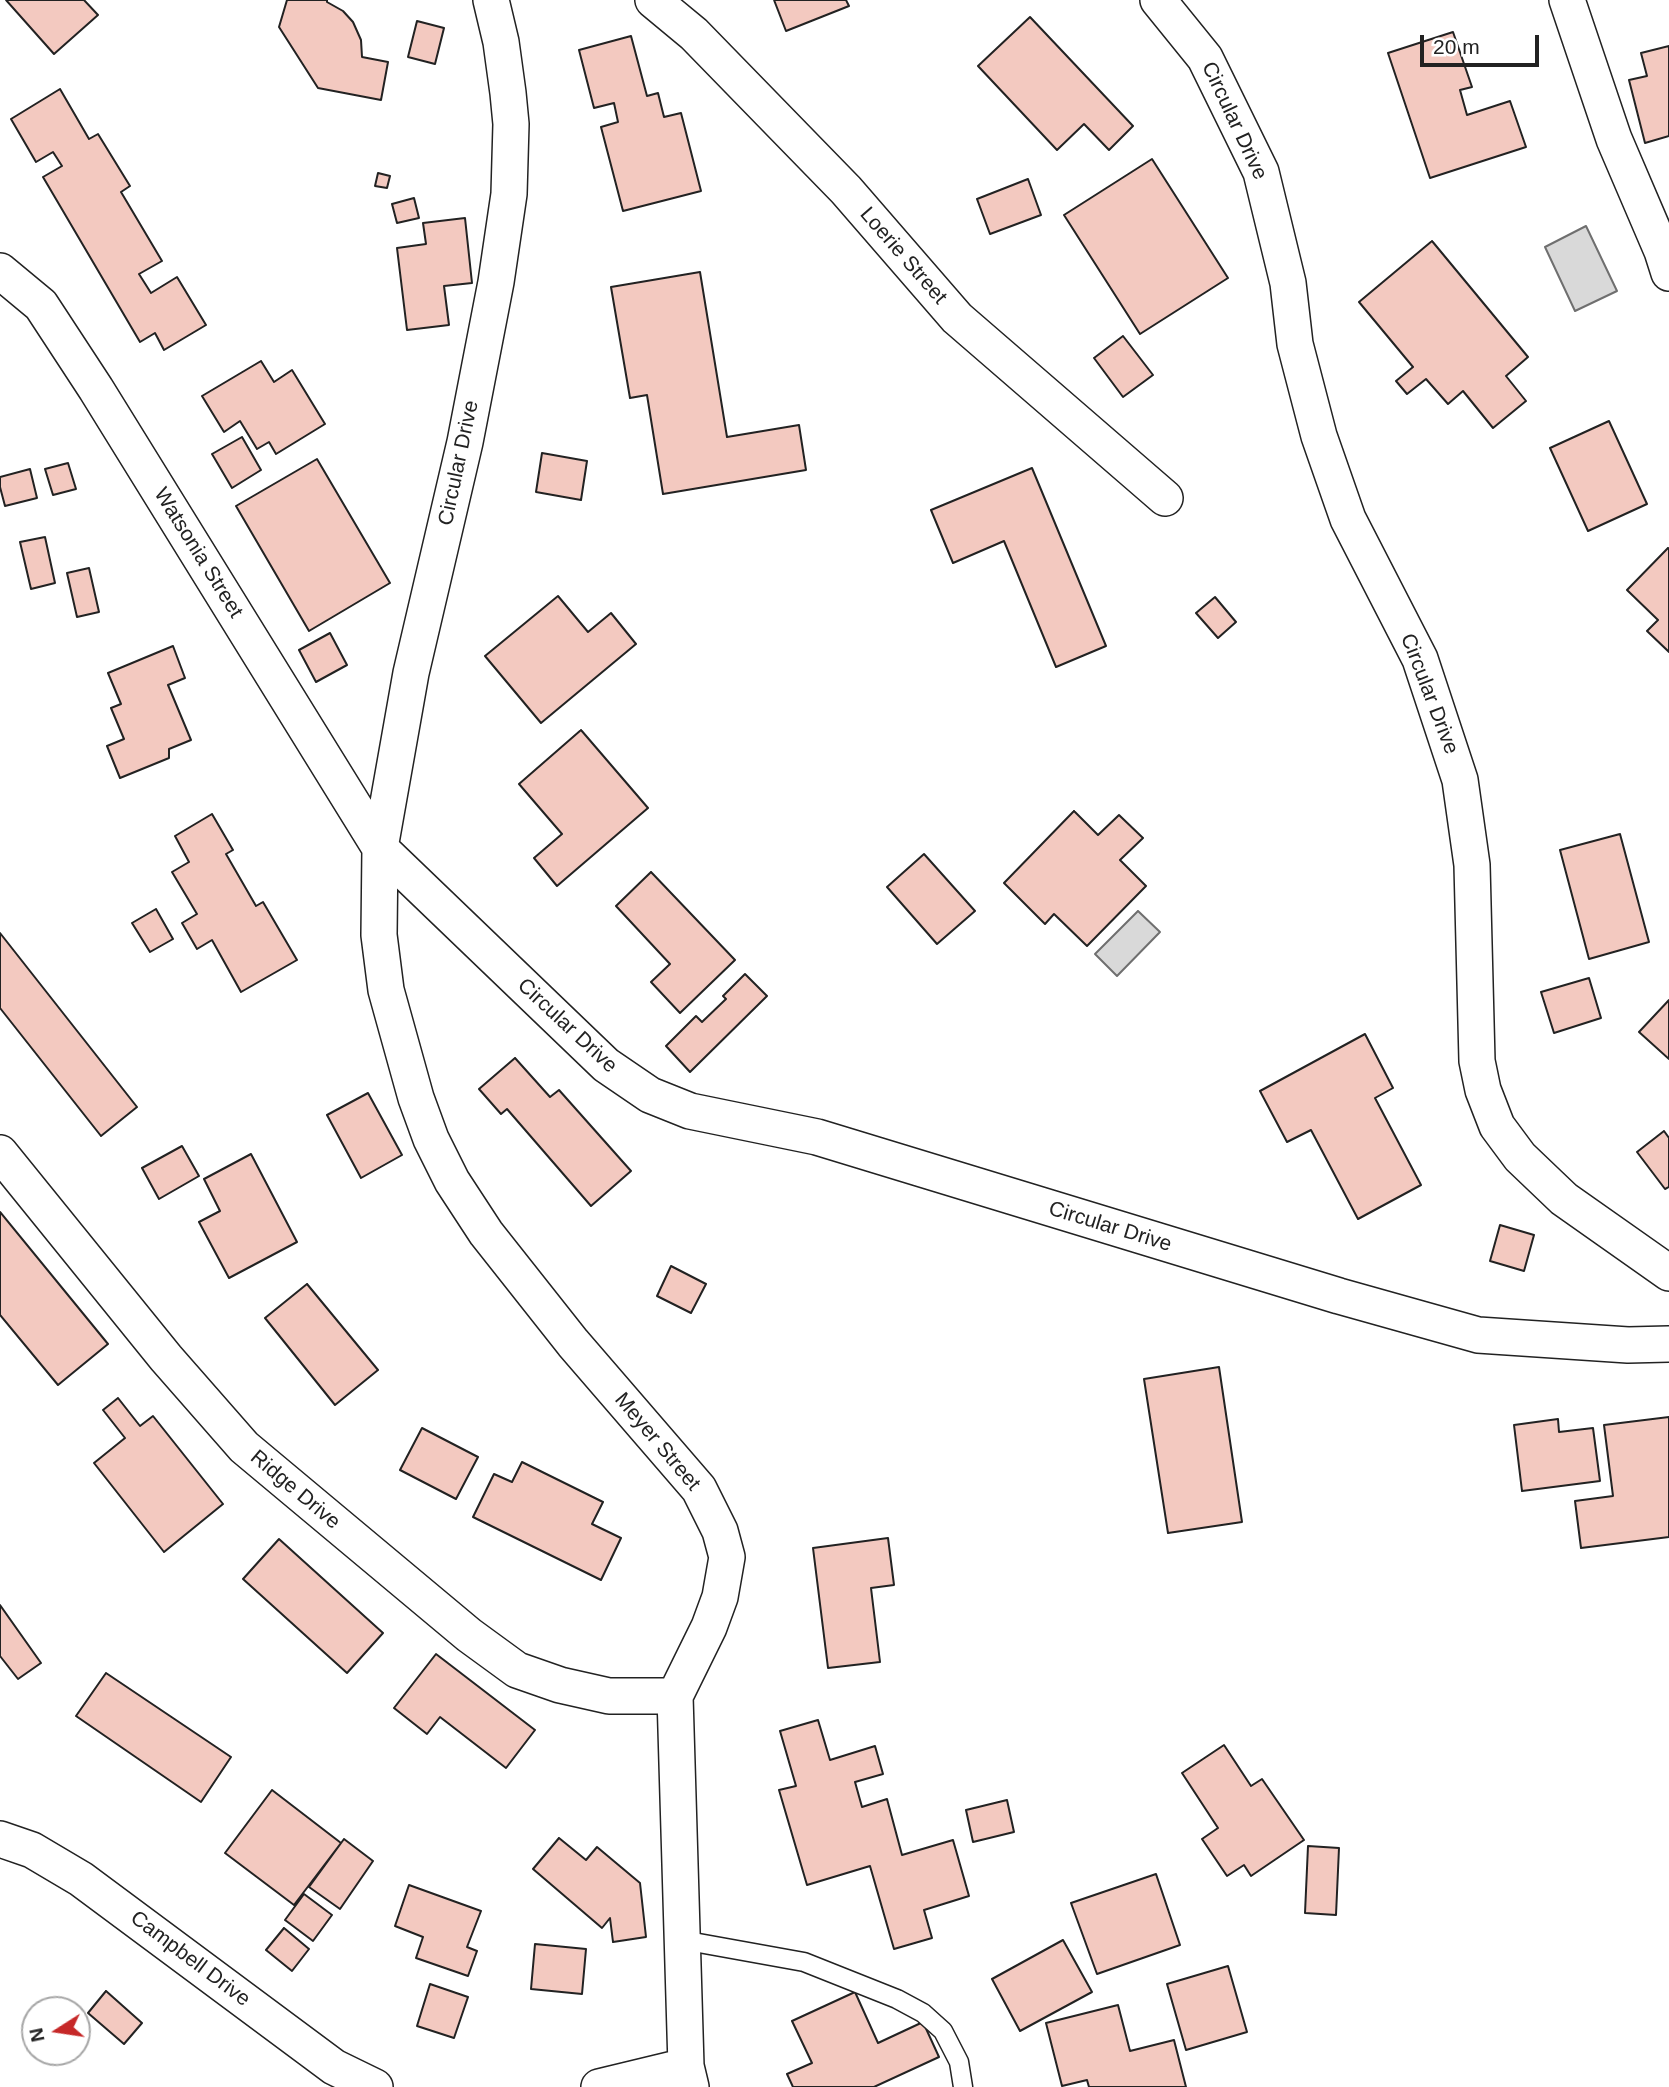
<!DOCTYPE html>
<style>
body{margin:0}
#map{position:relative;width:1669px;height:2087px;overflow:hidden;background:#fff;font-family:Helvetica,sans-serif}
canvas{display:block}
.north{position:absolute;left:21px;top:1996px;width:70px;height:70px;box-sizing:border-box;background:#fff;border:2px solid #a7a7a7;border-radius:50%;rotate:258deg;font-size:19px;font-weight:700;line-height:28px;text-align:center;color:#222}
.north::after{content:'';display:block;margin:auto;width:24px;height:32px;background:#c62828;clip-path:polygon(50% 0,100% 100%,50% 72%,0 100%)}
.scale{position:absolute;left:1420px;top:35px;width:119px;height:32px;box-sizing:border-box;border:4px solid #222;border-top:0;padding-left:9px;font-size:21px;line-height:24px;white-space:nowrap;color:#222;-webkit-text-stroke:5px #fff;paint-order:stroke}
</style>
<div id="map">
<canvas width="1669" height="2087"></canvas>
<div class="north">N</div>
<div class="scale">20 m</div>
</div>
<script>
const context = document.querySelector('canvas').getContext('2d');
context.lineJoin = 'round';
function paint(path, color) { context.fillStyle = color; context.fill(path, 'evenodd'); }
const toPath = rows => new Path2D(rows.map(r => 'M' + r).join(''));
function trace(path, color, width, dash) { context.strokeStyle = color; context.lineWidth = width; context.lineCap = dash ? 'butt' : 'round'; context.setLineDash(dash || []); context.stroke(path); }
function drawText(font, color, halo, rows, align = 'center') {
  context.font = font + ' Helvetica,sans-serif'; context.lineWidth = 5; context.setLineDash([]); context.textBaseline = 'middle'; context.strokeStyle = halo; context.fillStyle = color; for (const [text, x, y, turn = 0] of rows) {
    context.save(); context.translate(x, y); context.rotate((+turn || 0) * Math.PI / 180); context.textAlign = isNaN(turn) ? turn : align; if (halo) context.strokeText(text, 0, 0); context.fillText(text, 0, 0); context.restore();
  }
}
const water = toPath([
 [1586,226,1617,291,1575,311,1545,247,1586,226],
 [1138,911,1160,932,1117,976,1095,954,1138,911]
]);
paint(water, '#d9d9d9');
trace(water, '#6f6f6f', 2);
const building = toPath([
 [6,0,84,0,98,15,54,54,6,0],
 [287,0,327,0,327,2,343,11,353,22,361,40,362,57,388,62,381,100,318,88,279,27,287,0],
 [774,0,846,0,849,6,786,31,774,0],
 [1030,17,1133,126,1109,150,1084,124,1057,150,978,66,1030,17],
 [417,21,444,28,435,64,408,57,417,21],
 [1453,32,1472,87,1460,90,1467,115,1510,101,1526,147,1430,178,1388,53,1453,32],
 [631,36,647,96,658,93,664,117,681,113,701,191,623,211,601,127,618,122,614,103,594,108,579,50,631,36],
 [1669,46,1669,136,1645,143,1629,80,1647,76,1641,53,1669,46],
 [60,89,89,139,98,134,130,186,121,192,162,261,139,274,151,293,177,277,206,325,164,350,155,333,140,342,43,177,62,166,53,152,36,162,11,119,60,89],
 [1152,159,1228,278,1140,334,1064,215,1152,159],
 [378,173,390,176,387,188,375,186,378,173],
 [1028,179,1041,215,990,234,977,199,1028,179],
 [414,198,419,218,397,223,392,204,414,198],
 [465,218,472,283,444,286,449,325,407,330,397,248,426,244,423,223,465,218],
 [1432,241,1528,357,1506,376,1526,401,1493,428,1463,391,1448,404,1426,379,1407,394,1396,381,1413,367,1359,302,1432,241],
 [700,272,727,437,799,425,806,470,663,494,647,395,630,398,611,287,700,272],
 [1123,336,1153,375,1123,397,1094,358,1123,336],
 [261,361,274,382,292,370,325,424,276,454,269,442,257,449,240,421,224,432,202,396,261,361],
 [1609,421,1647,504,1588,531,1550,448,1609,421],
 [242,437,261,470,232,488,212,454,242,437],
 [542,453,587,461,581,500,536,492,542,453],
 [317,459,390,583,309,631,236,506,317,459],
 [68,463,76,489,53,495,45,469,68,463],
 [1032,468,1106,646,1056,667,1004,541,953,563,931,510,1032,468],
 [30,469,37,498,5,506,0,487,0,477,30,469],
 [45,537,55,583,31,589,20,542,45,537],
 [1668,548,1669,549,1669,652,1647,631,1658,620,1627,590,1668,548],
 [89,568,99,612,77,617,67,573,89,568],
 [558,596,588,632,611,613,636,644,541,723,485,656,558,596],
 [1215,597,1236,622,1218,638,1196,613,1215,597],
 [330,633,347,665,316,682,299,650,330,633],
 [173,646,185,678,168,685,191,740,169,749,169,758,120,778,107,746,124,739,111,708,121,704,108,673,173,646],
 [581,730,648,808,557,886,534,858,562,834,519,784,581,730],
 [1074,811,1098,835,1119,815,1143,838,1120,860,1146,886,1087,946,1054,914,1045,924,1004,883,1074,811],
 [212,814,233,850,226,854,256,906,263,902,297,960,241,992,212,940,197,949,182,923,197,914,172,872,189,862,175,836,212,814],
 [1620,834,1649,942,1589,959,1560,850,1620,834],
 [924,854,975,911,937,944,887,887,924,854],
 [651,872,735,960,680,1013,651,982,670,964,616,906,651,872],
 [156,909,173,939,150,952,132,923,156,909],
 [0,933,137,1107,101,1136,0,1008,0,933],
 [745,974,767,996,690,1072,666,1046,696,1016,702,1022,726,999,723,996,745,974],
 [1589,978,1601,1018,1554,1033,1541,992,1589,978],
 [1669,1000,1669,1059,1639,1032,1669,1000],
 [1365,1034,1393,1088,1375,1098,1421,1185,1358,1219,1311,1130,1287,1142,1260,1091,1365,1034],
 [515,1058,550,1097,559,1090,631,1171,591,1206,507,1109,501,1114,479,1089,515,1058],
 [368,1093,402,1155,361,1178,327,1115,368,1093],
 [1664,1131,1669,1138,1669,1187,1665,1189,1637,1152,1664,1131],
 [182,1146,199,1176,159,1199,142,1168,182,1146],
 [251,1154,297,1242,229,1278,199,1222,220,1211,204,1179,251,1154],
 [0,1212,108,1344,58,1385,0,1315,0,1212],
 [1500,1225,1534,1235,1524,1271,1490,1261,1500,1225],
 [671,1266,706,1284,691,1313,657,1296,671,1266],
 [307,1284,378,1370,335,1405,265,1318,307,1284],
 [1219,1367,1242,1522,1168,1533,1144,1379,1219,1367],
 [118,1398,140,1426,153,1416,223,1504,164,1552,94,1463,125,1438,103,1410,118,1398],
 [1669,1417,1669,1537,1581,1548,1575,1501,1613,1496,1604,1425,1669,1417],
 [1558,1419,1559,1432,1593,1428,1600,1481,1522,1491,1514,1425,1558,1419],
 [422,1428,478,1457,456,1499,400,1470,422,1428],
 [522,1462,603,1502,592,1524,621,1538,601,1580,473,1517,494,1474,512,1482,522,1462],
 [888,1538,894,1585,871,1588,880,1662,828,1668,813,1548,888,1538],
 [279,1539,383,1633,347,1673,243,1579,279,1539],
 [0,1605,41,1663,18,1679,0,1656,0,1605],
 [436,1654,535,1730,506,1768,440,1717,427,1734,394,1708,436,1654],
 [106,1673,231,1757,201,1802,76,1716,106,1673],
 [818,1720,830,1760,875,1746,883,1774,855,1782,862,1807,887,1799,902,1855,953,1840,969,1896,924,1910,932,1938,894,1949,870,1866,807,1885,779,1790,796,1786,780,1731,818,1720],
 [1224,1745,1251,1786,1262,1779,1304,1840,1251,1876,1244,1865,1227,1876,1202,1839,1218,1828,1182,1773,1224,1745],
 [272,1790,341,1843,294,1905,225,1853,272,1790],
 [1007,1800,1014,1832,973,1842,966,1810,1007,1800],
 [559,1838,586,1860,597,1847,640,1883,646,1937,613,1942,610,1918,602,1928,533,1869,559,1838],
 [344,1839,373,1861,340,1909,309,1887,344,1839],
 [1308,1846,1339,1848,1336,1915,1305,1913,1308,1846],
 [1156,1874,1180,1945,1097,1974,1071,1903,1156,1874],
 [409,1885,481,1911,467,1947,477,1951,468,1976,416,1958,423,1937,395,1926,409,1885],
 [304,1894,332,1915,313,1941,285,1920,304,1894],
 [284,1928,309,1949,292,1971,266,1950,284,1928],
 [1063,1940,1092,1992,1020,2031,992,1979,1063,1940],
 [535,1944,586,1949,582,1994,531,1989,535,1944],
 [1228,1966,1247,2032,1186,2050,1167,1984,1228,1966],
 [430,1984,468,1997,454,2038,417,2026,430,1984],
 [106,1991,142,2023,124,2044,88,2013,106,1991],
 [855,1992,878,2043,923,2022,939,2057,874,2087,793,2087,787,2074,812,2063,792,2021,855,1992],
 [1118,2005,1130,2051,1174,2040,1186,2087,1089,2087,1087,2080,1062,2086,1046,2023,1118,2005]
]);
paint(building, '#f3c9c0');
trace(building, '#222', 2);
const lane = toPath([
 [682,1940,804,1962,897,1999,923,2013,943,2031,959,2062,963,2087]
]);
const street = toPath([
 [491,0,501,42,508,93,511,124,509,194,496,282,465,442,411,673,380,848,606,1065,650,1095,690,1111,817,1137,1339,1296,1478,1335,1628,1345,1669,1344],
 [653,0,694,34,846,190,957,318,1165,498],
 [1158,0,1205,58,1261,172,1288,283,1295,344,1319,436,1348,519,1420,659,1460,780,1472,865,1477,1061,1483,1090,1497,1126,1520,1157,1564,1199,1669,1273],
 [1567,0,1614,139,1662,251,1669,273],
 [0,271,41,305,96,389,380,848,379,935,386,990,416,1098,431,1139,452,1181,486,1233,573,1343,699,1489,720,1531,727,1557,720,1597,709,1627,675,1696,686,2066,691,2087],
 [0,1153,166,1358,244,1447,469,1635,517,1670,560,1685,609,1696,675,1696],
 [0,1839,32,1850,81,1879,334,2067,375,2087],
 [599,2087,686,2066]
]);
trace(lane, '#222', 21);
trace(street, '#222', 38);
trace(lane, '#fff', 18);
trace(street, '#fff', 35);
drawText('21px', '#222', '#fff', [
 ["Circular Drive",1234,121,65],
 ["Loerie Street",903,256,49],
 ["Circular Drive",459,463,-78],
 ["Watsonia Street",198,553,58],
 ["Circular Drive",1429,694,69],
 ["Circular Drive",567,1026,43],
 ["Circular Drive",1110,1227,17],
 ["Meyer Street",657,1442,50],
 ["Ridge Drive",295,1490,40],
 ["Campbell Drive",190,1959,37]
]);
</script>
